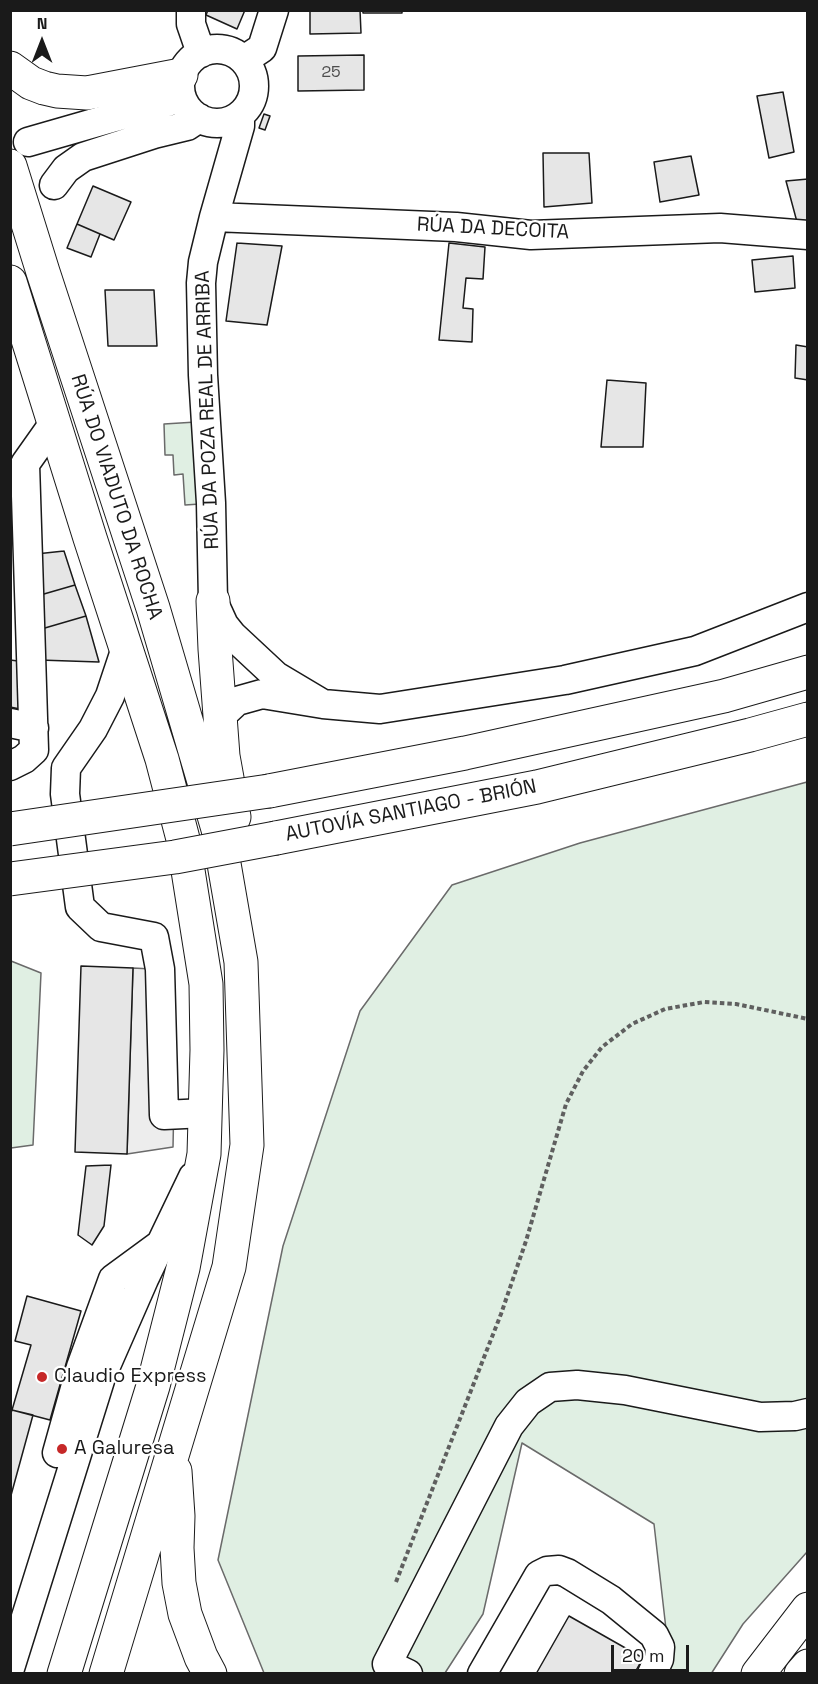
<!DOCTYPE html>
<meta charset="utf-8">
<style>
body{margin:0}
#map{position:relative;width:818px;height:1684px;overflow:hidden;background:#fff;font-family:"Space Grotesk",sans-serif}
canvas{display:block}
.frame{position:absolute;inset:0;border:12px solid #1a1a1a;pointer-events:none}
.north{position:absolute;left:12px;top:12px;width:60px;height:60px;-webkit-text-stroke:4px #fff;paint-order:stroke;rotate:0deg;font-size:16px;font-weight:700;line-height:24px;text-align:center;color:#1a1a1a}
.north::after{content:'';display:block;margin:auto;width:21px;height:27px;background:#1a1a1a;clip-path:polygon(50% 0,100% 100%,50% 72%,0 100%)}
.scale{position:absolute;left:611px;top:1645px;width:78px;height:27px;box-sizing:border-box;border:3px solid #1a1a1a;border-top:0;padding-left:8px;font-size:18px;line-height:21px;white-space:nowrap;color:#1a1a1a;-webkit-text-stroke:4px #fff;paint-order:stroke}
</style>
<div id="map">
<canvas width="818" height="1684"></canvas>
<div class="frame"></div>
<div class="north">N</div>
<div class="scale">20 m</div>
</div>
<script>
const context = document.querySelector('canvas').getContext('2d');
context.lineJoin = 'round';
function paint(path, color) { context.fillStyle = color; context.fill(path, 'evenodd'); }
const toPath = rows => new Path2D(rows.map(r => 'M' + r).join(''));
function trace(path, color, width, dash) { context.strokeStyle = color; context.lineWidth = width; context.lineCap = dash ? 'butt' : 'round'; context.setLineDash(dash || []); context.stroke(path); }
function drawText(font, color, halo, rows, align = 'center') {
  context.font = font + ' "Space Grotesk",sans-serif'; context.lineWidth = 4.5; context.setLineDash([]); context.textBaseline = 'middle'; context.strokeStyle = halo; context.fillStyle = color; for (const [text, x, y, turn = 0] of rows) {
    context.save(); context.translate(x, y); context.rotate((+turn || 0) * Math.PI / 180); context.textAlign = isNaN(turn) ? turn : align; if (halo) context.strokeText(text, 0, 0); context.fillText(text, 0, 0); context.restore();
  }
}
const green = toPath([
 [196,422,200,504,185,505,183,474,174,475,173,455,165,455,164,424,196,422],
 [807,782,807,1552,743,1624,711,1674,671,1673,654,1524,522,1443,483,1614,445,1673,264,1673,218,1560,283,1246,360,1011,452,885,580,843,807,782],
 [11,961,41,973,33,1145,11,1148,11,961]
]);
paint(green, '#e0efe3');
trace(green, '#6a6a6a', 1.5);
const parking = toPath([
 [133,968,170,970,175,1050,173,1147,127,1154,133,968]
]);
paint(parking, '#ededed');
trace(parking, '#6a6a6a', 1.5);
const building = toPath([
 [208,10,245,10,237,29,206,15,208,10],
 [310,10,360,10,361,33,310,34,310,10],
 [363,10,402,10,402,13,363,13,363,10],
 [364,55,364,90,298,91,298,56,364,55],
 [783,92,794,152,769,158,757,96,783,92],
 [264,114,270,116,265,130,259,128,264,114],
 [543,153,589,153,592,203,544,207,543,153],
 [691,156,699,195,660,202,654,162,691,156],
 [808,179,808,222,797,222,786,181,808,179],
 [93,186,131,202,114,240,77,224,93,186],
 [77,224,100,234,91,257,67,248,77,224],
 [237,243,282,246,267,325,226,321,237,243],
 [449,243,485,247,483,279,466,278,463,308,473,309,472,342,439,340,449,243],
 [793,256,795,288,755,292,752,260,793,256],
 [105,290,154,290,157,346,108,346,105,290],
 [796,345,808,347,808,380,795,378,796,345],
 [607,380,646,383,643,447,601,447,607,380],
 [64,551,75,585,37,596,36,554,64,551],
 [75,585,86,616,38,630,37,596,75,585],
 [86,616,99,662,39,660,38,630,86,616],
 [10,660,18,661,20,709,10,707,10,660],
 [81,966,133,968,127,1154,75,1152,81,966],
 [111,1165,104,1226,92,1245,78,1235,86,1166,111,1165],
 [27,1296,81,1311,50,1420,12,1410,31,1345,15,1341,27,1296],
 [12,1410,33,1415,10,1499,10,1416,12,1410],
 [569,1616,643,1658,634,1674,536,1674,569,1616]
]);
paint(building, '#e6e6e6');
trace(building, '#1a1a1a', 1.5);
const minor = toPath([
 [191,10,191,24,201,53],
 '180 86a37 37 0 1 1 74 0a37 37 0 1 1-74 0Z',
 [244,60,262,48,274,10],
 [240,115,240,126,214,217,203,262,201,283,203,375,211,503,213,601,224,625,232,635,276,676,323,704],
 [28,142,181,98],
 [54,185,66,169,83,157,154,134,187,126,199,118],
 [214,217,456,227,531,235,720,228,808,235],
 [126,648,110,696,93,729,66,768,65,794,80,907,101,927,154,937,160,969,164,1115,205,1113],
 [221,716,237,701,262,694,323,704,380,709,565,680,695,651,808,607],
 [10,723,34,728],
 [10,766,24,759,34,750,25,464,54,423],
 [57,1453,81,1367,113,1279,158,1246],
 [10,1668,101,1377,144,1279,193,1177],
 [408,1674,387,1664,509,1426,528,1402,550,1387,577,1385,625,1390,760,1417,795,1416,808,1413],
 [482,1674,539,1575,547,1571,559,1570,567,1573,611,1600,654,1635,660,1647,659,1659,652,1674]
]);
const highway = toPath([
 [10,68,31,83,44,88,57,91,87,93,181,75],
 [10,166,43,272,153,608,218,829,241,962,247,1145,229,1267,106,1674],
 [10,282,90,538,162,759,183,839,206,984,207,1050,204,1154,183,1268,153,1386,64,1674],
 [213,601,215,649,223,756,234,817],
 [269,791,465,753,724,696,808,672],
 [276,838,537,787,750,735,808,719],
 [175,1471,178,1516,177,1548,179,1583,185,1614,201,1657,210,1674],
 [758,1674,808,1609],
 [801,1674,808,1666]
]);
trace(minor, '#1a1a1a', 31);
trace(highway, '#1a1a1a', 35);
trace(toPath([
 [396,1582,501,1314,526,1241,566,1104,583,1071,602,1047,632,1024,665,1009,704,1002,736,1004,808,1019]
]), '#5f5f5f', 4, [4.5, 3]);
trace(minor, '#fff', 28);
trace(highway, '#fff', 33);
const highwayBridge = toPath([
 [10,829,269,791],
 [10,879,175,857,276,838]
]);
trace(highwayBridge, '#1a1a1a', 35, []);
trace(highwayBridge, '#fff', 33);
for (const [x, y, r, color] of [
 [42,1377,6,"#c62828"],
 [62,1449,6,"#c62828"]
]) { const dot = new Path2D(); dot.arc(x, y, r, 0, 2 * Math.PI); context.fillStyle = color; context.fill(dot); trace(dot, '#fff', 2); }
drawText('16px', '#4d4d4d', null, [
 ["25",331,73]
]);
drawText('20px', '#1a1a1a', '#fff', [
 ["RÚA DA DECOITA",493,229,3],
 ["RÚA DA POZA REAL DE ARRIBA",208,410,-92],
 ["RÚA DO VIADUTO DA ROCHA",116,497,72],
 ["AUTOVÍA SANTIAGO - BRIÓN",411,811,-11]
]);
drawText('20px', '#1a1a1a', '#fff', [
 ["Claudio Express",54,1377],
 ["A Galuresa",74,1449]
], 'left');
</script>
